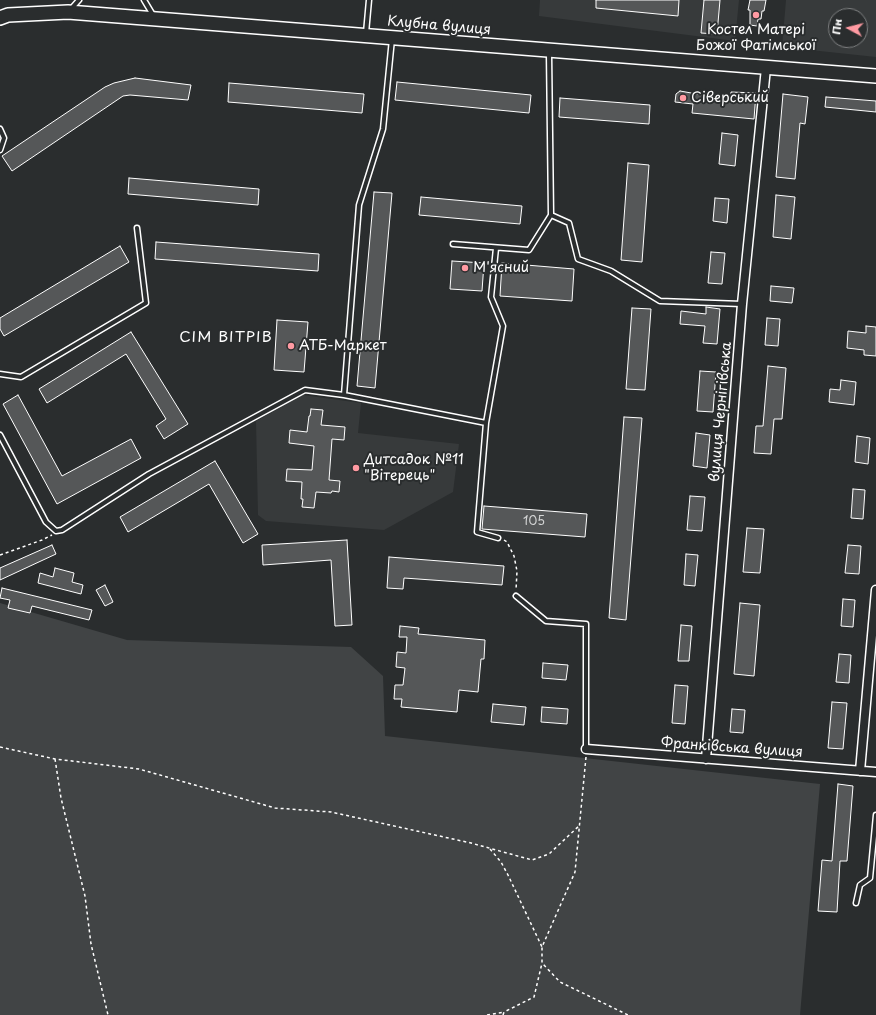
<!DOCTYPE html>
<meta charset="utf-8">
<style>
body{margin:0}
#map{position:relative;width:876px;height:1015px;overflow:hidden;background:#2a2d2e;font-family:"Playpen Sans",sans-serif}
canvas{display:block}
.north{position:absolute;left:828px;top:8px;width:40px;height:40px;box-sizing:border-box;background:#2a2d2e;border:1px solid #7f8182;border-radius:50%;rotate:277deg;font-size:11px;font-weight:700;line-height:16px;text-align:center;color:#fff}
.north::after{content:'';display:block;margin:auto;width:14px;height:18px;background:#ff9aa2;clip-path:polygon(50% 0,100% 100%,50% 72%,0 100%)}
</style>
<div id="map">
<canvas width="876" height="1015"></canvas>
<div class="north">Пн</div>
</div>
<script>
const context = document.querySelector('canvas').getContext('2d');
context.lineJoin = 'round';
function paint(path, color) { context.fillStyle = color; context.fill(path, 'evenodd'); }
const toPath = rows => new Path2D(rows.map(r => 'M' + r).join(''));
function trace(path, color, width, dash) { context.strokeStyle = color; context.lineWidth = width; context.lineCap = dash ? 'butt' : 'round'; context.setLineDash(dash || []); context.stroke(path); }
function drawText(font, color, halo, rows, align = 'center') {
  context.font = font + ' "Playpen Sans",sans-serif'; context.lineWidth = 4; context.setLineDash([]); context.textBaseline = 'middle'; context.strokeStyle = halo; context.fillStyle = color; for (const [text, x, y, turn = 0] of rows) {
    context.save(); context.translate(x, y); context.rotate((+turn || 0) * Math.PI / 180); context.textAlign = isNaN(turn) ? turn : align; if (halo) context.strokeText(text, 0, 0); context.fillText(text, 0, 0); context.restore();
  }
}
paint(toPath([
 [540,0,739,0,735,41,539,16],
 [786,0,876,0,876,57,782,47],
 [836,16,860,16,860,40,836,40],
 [303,395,361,403,358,433,459,444,453,492,384,530,266,521,258,515,256,421]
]), '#373a3b');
paint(toPath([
 [0,603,127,640,351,647,383,676,385,736,820,784,800,1015,0,1015]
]), '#414445');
const building = toPath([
 [596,0,679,0,678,16,596,8,596,0],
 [704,0,720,0,717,34,701,33,704,0],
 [750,0,766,0,764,11,762,11,761,19,758,19,757,26,750,25,750,10,748,10,750,0],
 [135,78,191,85,188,100,130,95,123,96,12,171,2,156,105,87,114,83,135,78],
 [397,82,531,95,529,113,395,100,397,82],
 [229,83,364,94,362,113,228,102,229,83],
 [680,91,708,96,731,97,731,92,756,93,754,119,692,113,693,104,675,102,676,94,680,91],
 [783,94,808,97,805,124,800,123,795,179,776,177,783,94],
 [826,97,876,101,876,112,825,107,826,97],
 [560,98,650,105,649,124,559,117,560,98],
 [722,133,738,135,735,166,719,164,722,133],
 [628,163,649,165,642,262,621,260,628,163],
 [129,178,259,189,258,205,128,194,129,178],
 [374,192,392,193,375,388,357,386,374,192],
 [776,195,795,197,791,239,773,237,776,195],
 [421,197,522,206,520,224,419,215,421,197],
 [715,198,729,199,727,223,713,221,715,198],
 [156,242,319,254,318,271,155,259,156,242],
 [120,246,129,262,4,336,0,329,0,318,120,246],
 [711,252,725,253,722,284,708,283,711,252],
 [452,261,484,263,482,291,450,289,452,261],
 [502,263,574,269,572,301,500,296,502,263],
 [771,286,794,288,792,303,770,301,771,286],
 [706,307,720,309,717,344,703,343,705,326,680,324,681,311,706,314,706,307],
 [632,308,651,309,645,390,626,389,632,308],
 [767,318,780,319,778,346,765,345,767,318],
 [277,320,308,322,304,372,274,370,277,320],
 [866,326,876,327,876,356,864,355,864,350,847,348,848,331,866,333,866,326],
 [131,332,188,424,164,439,156,426,166,419,126,354,47,403,39,389,131,332],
 [768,366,786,368,782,419,774,419,771,454,754,453,756,426,763,426,768,366],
 [700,371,716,372,713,412,697,411,700,371],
 [841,380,856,382,854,405,829,402,830,389,840,390,841,380],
 [18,395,62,476,131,439,141,458,57,504,3,404,18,395],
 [311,409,323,410,321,425,345,427,344,440,332,439,329,480,340,481,339,492,332,491,331,493,316,492,314,508,302,507,303,499,301,499,302,482,286,481,287,469,312,470,314,446,289,443,290,430,307,432,309,416,310,416,311,409],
 [624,417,642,418,626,620,609,618,624,417],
 [696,433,710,435,707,468,693,466,696,433],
 [857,436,870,438,868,464,855,462,857,436],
 [215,461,258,534,243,543,209,484,128,532,120,517,215,461],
 [853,489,865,490,863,519,851,518,853,489],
 [690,496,705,497,702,531,687,530,690,496],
 [484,506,587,514,585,537,482,529,484,506],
 [747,528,764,529,760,573,743,572,747,528],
 [347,540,352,625,335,626,331,560,263,565,262,545,347,540],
 [52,545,56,554,0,580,0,568,52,545],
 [848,545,861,546,859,574,845,573,848,545],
 [686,554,698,555,695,586,684,585,686,554],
 [389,557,504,566,502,585,404,578,403,589,387,588,389,557],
 [55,568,74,573,72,582,83,585,81,594,38,583,40,573,53,577,55,568],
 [105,585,113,602,105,606,96,590,105,585],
 [2,588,92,610,89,620,32,606,30,613,8,608,10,600,0,598,2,588],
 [843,599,855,600,853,627,841,626,843,599],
 [740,603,760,605,754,676,734,674,740,603],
 [681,625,692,626,689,661,678,661,681,625],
 [400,626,419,628,418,634,485,640,484,659,481,659,478,692,459,690,457,712,401,707,402,699,394,699,395,685,403,685,405,668,396,667,397,652,406,653,407,637,399,637,400,626],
 [839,654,851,655,849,683,836,682,839,654],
 [543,663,568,665,566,680,542,678,543,663],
 [675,685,688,686,685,724,672,723,675,685],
 [832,702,847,703,843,749,828,748,832,702],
 [493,704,526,707,524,725,491,722,493,704],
 [542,707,568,709,567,724,541,722,542,707],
 [732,709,745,710,743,733,730,732,732,709],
 [838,784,853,786,847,861,840,861,837,912,818,911,822,860,832,861,838,784]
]);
paint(building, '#555758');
trace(building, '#fff', 1);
const service = toPath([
 [144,0,153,15],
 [71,9,79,0],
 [366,33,369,0],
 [392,39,383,129,359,205,344,395,486,423],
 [0,129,4,138,0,150],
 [551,215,569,223,578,259,611,271,660,301,742,304],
 [453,244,529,250,551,215,549,53],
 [496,248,491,297,503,326,486,423,477,532,498,538],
 [0,374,21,377,146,303,137,228],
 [0,435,46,522,56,531,62,530,149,474,305,390,344,395],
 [516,596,546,621,586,624,586,749],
 [856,903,860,885,870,878,876,815]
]);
const minor = toPath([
 [586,749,876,772],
 [706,759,742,304,766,68],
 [860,771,876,590]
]);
const primary = toPath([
 [0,18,8,15,68,12,876,76]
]);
trace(service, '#fff', 7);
trace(minor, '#fff', 11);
trace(primary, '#fff', 16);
trace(toPath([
 [504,540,507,542,514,556,517,571,516,590],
 [0,555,42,540,52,535],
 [0,747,55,759,139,769,275,808,331,812,471,843,532,860,549,854,580,825],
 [586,757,575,872,542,947,542,963,560,982,628,1015],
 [55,759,61,798,85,896,91,944,108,1015],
 [490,849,501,862,508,875,542,947],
 [487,1015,504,1012],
 [503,1015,504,1012,534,997,542,963]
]), '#fff', 1.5, [3, 3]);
trace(service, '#2a2d2e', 4);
trace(minor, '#2a2d2e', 8);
trace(primary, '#2a2d2e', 13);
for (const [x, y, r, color] of [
 [756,15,4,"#ff9aa2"],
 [683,98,4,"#ff9aa2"],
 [465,268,4,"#ff9aa2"],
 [291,346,4,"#ff9aa2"],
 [356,468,4,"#ff9aa2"]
]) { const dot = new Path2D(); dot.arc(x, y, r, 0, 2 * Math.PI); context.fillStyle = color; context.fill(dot); trace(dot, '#2a2d2e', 1.5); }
drawText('12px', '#d4d5d5', null, [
 ["105",534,522]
]);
drawText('14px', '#fff', '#2a2d2e', [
 ["Клубна вулиця",439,26,5],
 ["вулиця Чернігівська",721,412,-85],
 ["Франківська вулиця",732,748,4]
]);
drawText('14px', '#fff', '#2a2d2e', [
 ["Костел Матері",756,30,"center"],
 ["Божої Фатімської",756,46,"center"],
 ["Сіверський",691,98],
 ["М'ясний",473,268],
 ["АТБ-Маркет",299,346],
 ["Дитсадок №11",364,460],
 ["\"Вітерець\"",364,476]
], 'left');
context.letterSpacing = '1px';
drawText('15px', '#fff', '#2a2d2e', [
 ["СІМ ВІТРІВ",226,338]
]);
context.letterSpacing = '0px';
</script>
